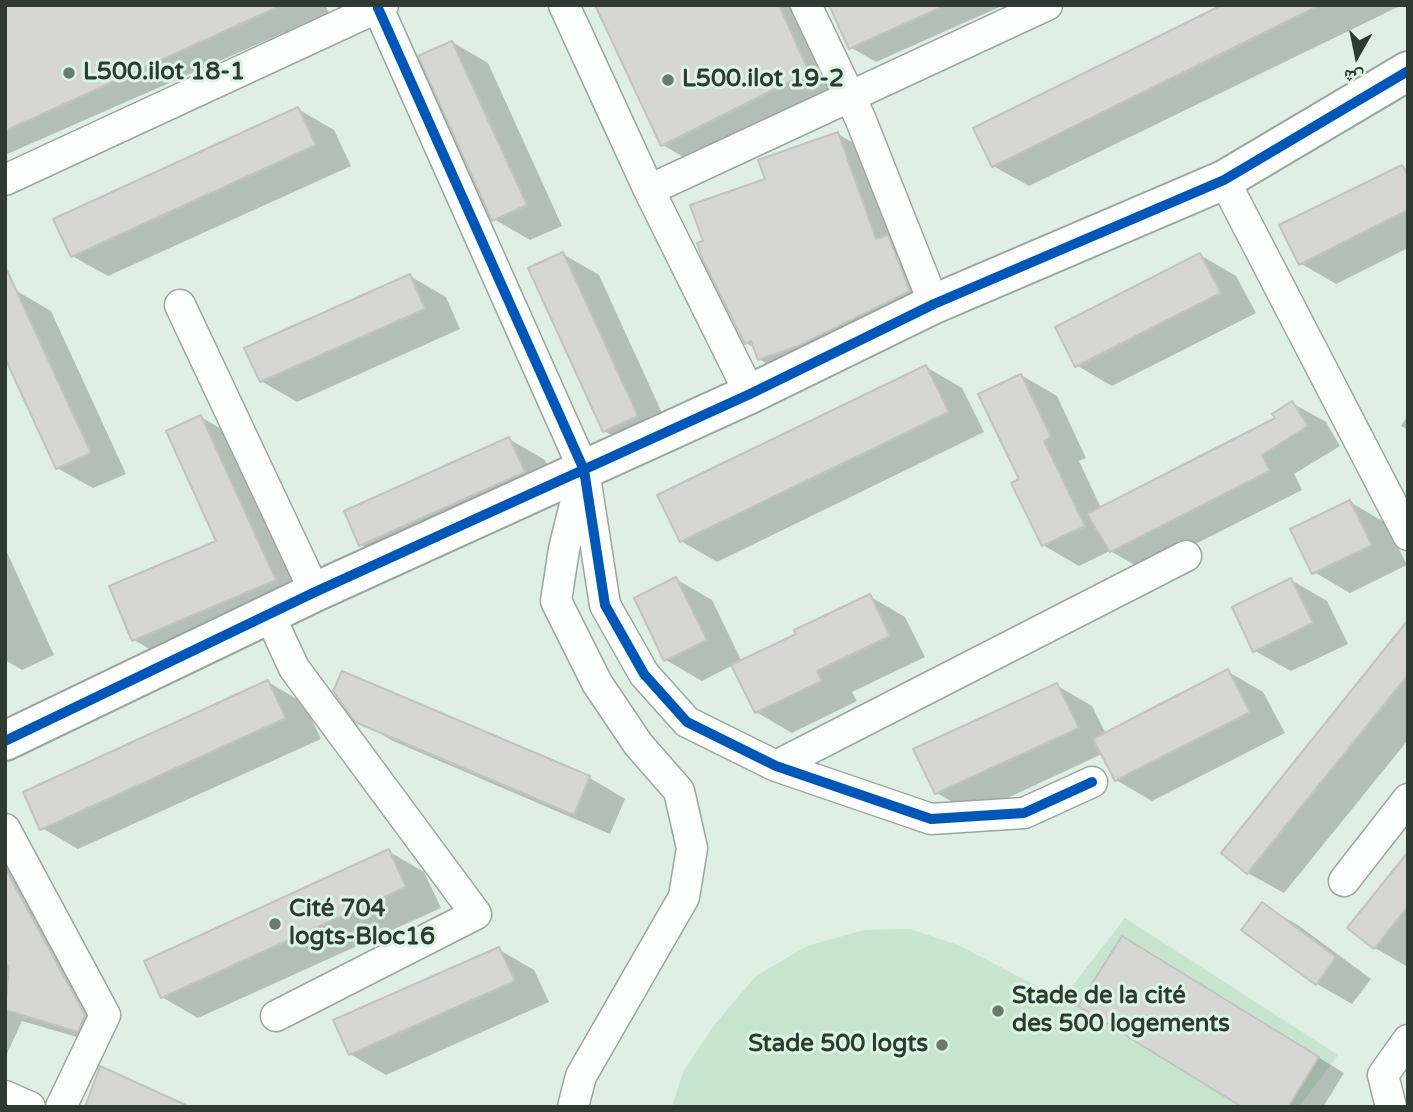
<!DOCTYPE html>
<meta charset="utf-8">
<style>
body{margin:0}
#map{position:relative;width:1413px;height:1112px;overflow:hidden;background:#e0efe4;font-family:"Varela Round","Noto Naskh Arabic",sans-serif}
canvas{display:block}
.frame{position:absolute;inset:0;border:7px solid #2f3a32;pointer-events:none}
.north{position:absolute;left:1322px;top:21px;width:70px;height:70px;-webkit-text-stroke:5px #daf5e1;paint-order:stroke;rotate:189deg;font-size:19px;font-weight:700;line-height:28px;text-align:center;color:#2f3a32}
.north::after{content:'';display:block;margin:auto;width:24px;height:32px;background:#2f3a32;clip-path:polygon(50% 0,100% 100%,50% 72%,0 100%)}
</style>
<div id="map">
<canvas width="1413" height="1112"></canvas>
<div class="frame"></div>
<div class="north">ش</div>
</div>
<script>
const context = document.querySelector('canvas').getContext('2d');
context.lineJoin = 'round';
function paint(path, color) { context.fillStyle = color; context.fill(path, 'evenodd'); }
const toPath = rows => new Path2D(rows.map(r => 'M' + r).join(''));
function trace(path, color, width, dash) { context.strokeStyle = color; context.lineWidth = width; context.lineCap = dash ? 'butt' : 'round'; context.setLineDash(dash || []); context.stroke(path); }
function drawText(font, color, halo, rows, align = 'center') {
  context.font = font + ' "Varela Round",sans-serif'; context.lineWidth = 6; context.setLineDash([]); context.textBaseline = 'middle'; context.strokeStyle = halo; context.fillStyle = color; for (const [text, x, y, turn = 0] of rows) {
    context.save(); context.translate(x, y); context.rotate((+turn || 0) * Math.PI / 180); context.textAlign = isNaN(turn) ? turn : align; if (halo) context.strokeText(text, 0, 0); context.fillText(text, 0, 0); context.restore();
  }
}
paint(toPath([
 [1125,918,1338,1055,1299,1107,672,1107,683,1072,715,1024,756,976,807,946,864,930,910,929,958,945,1062,999]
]), '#c7e5ce');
paint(toPath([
 [5,5,325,5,329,13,5,155],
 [599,5,796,5,833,87,688,160,663,145],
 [831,5,1004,5,876,62,850,47],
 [1229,5,1402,5,1029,186,993,166],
 [452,42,488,63,562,226,530,240,494,219],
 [298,109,334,130,351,166,108,276,72,256],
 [838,134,864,149,935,306,785,374,759,359,755,348,746,343,767,180],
 [1402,166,1408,170,1408,248,1336,284,1300,263],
 [563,254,599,275,673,437,640,451,604,431],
 [1200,255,1236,276,1256,313,1112,386,1076,365],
 [410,276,446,297,460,329,297,402,261,381],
 [15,290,51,311,126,474,93,488,57,468],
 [926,367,962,388,984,432,717,562,681,541],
 [1021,375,1057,396,1086,458,1079,461,1101,508,1277,419,1292,403,1326,422,1340,446,1294,474,1302,490,1144,570,1110,551,1079,566,1043,545,1022,480],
 [1408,415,1408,430,1401,426],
 [201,417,230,434,304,597,162,656,134,640,219,542],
 [509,439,545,460,560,493,397,565,361,545],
 [1350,502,1386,523,1407,565,1350,593,1314,572],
 [5,548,54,655,22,670,5,660],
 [676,579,712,600,742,662,869,596,905,617,925,657,852,692,857,701,792,733,756,712,733,665,702,681,666,660],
 [1291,580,1327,601,1348,644,1291,671,1255,651],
 [1408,634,1408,740,1284,893,1248,873,1223,852],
 [1227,671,1263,692,1285,733,1152,801,1116,780,1102,754,973,814,937,793,1056,685,1092,706,1106,734],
 [343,673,590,778,625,799,610,834,393,741,357,720],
 [268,682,304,703,321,739,78,849,42,828],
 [5,841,104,1045,22,1021,5,1058],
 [388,851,424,872,441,908,198,1018,162,997],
 [1408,855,1408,967,1375,948],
 [1262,905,1298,925,1371,979,1352,1004,1317,984],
 [498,949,534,970,549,1002,386,1075,350,1054],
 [1148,953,1344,1073,1323,1107,1245,1107]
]), '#0003');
const building = toPath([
 [5,5,282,5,5,131,5,5],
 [595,5,779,5,809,72,661,146,595,5],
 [829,5,946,5,849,49,829,5],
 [1222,5,1320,5,992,167,973,128,1222,5],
 [452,41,527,205,492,221,418,56,452,41],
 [298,107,316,145,71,257,53,219,298,107],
 [838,132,876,239,888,235,910,291,798,346,758,360,751,341,745,344,703,260,697,243,703,241,690,205,765,179,758,160,838,132],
 [1402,165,1408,176,1408,210,1299,265,1279,225,1402,165],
 [563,252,638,416,603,432,528,268,563,252],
 [1200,253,1221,293,1075,367,1055,327,1200,253],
 [5,266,91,453,56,469,5,358,5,266],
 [410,274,425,309,260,382,244,348,410,274],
 [926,365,949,412,680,542,657,495,926,365],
 [1021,374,1051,437,1044,441,1085,526,1042,546,1011,483,1019,479,978,394,1021,374],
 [1292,401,1308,426,1262,455,1270,471,1110,552,1087,514,1275,418,1272,414,1292,401],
 [201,415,276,580,132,641,109,586,216,541,166,431,201,415],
 [509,437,525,472,359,546,344,511,509,437],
 [1350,500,1372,545,1312,574,1290,529,1350,500],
 [676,577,707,640,664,661,634,598,676,577],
 [1291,578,1313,623,1253,652,1232,607,1291,578],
 [870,594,890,636,817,671,822,681,755,713,731,665,796,634,794,630,870,594],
 [1408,620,1408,675,1247,874,1221,853,1408,620],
 [1228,669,1250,712,1115,781,1093,739,1228,669],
 [342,671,590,776,574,815,355,722,333,691,342,671],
 [268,680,286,718,40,830,23,792,268,680],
 [1057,683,1079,728,935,794,913,749,1057,683],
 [389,849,406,887,161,998,144,961,389,849],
 [1408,852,1408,906,1374,949,1347,928,1408,852],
 [5,868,85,1015,78,1032,5,1010,9,966,5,964,5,868],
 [1262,902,1336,957,1316,985,1241,930,1262,902],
 [1122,936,1319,1057,1288,1107,1242,1107,1078,1006,1122,936],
 [499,947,515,981,349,1055,333,1020,499,947],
 [100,1066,190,1107,85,1107,100,1066]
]);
paint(building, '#d6d7d4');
trace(building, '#c2c2bf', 2);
const street = toPath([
 [564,5,649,190,750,394],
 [806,5,860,118,934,304],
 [378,8,584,470,605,605,644,674,687,722,776,766,931,819,1024,813,1092,782],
 [5,180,383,5],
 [1224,180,1408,535],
 [649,190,1047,5],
 [180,305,315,592],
 [269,614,294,668,476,914,276,1016],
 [776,766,1186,556],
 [5,829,105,1015,61,1107],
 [1344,881,1408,799],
 [5,1096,30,1107],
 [573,1107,581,1076,684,897,692,848,679,791,638,744,597,683,556,601,564,549,580,484],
 [1391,1107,1383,1075,1408,1040]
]);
const secondary = toPath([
 [5,741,315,592,750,394,934,304,1224,180,1408,71]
]);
trace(street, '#9ba69e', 33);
trace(secondary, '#9ba69e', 42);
trace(street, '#fafdfb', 30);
trace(secondary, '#fafdfb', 38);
trace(toPath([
 [378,8,584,470,605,605,644,674,687,722,776,766,931,819,1024,813,1092,782],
 [5,741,315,592,750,394,934,304,1224,180,1408,71]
]), '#0057b8', 10);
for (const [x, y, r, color] of [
 [69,73,7,"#6d7970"],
 [668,80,7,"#6d7970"],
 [275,924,7,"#6d7970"],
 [998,1011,7,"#6d7970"],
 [942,1045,7,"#6d7970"]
]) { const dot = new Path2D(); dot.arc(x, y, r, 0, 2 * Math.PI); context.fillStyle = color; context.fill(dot); trace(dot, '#daf5e1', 2.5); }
drawText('bold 24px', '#2f3a32', '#daf5e1', [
 ["L500.ilot 18-1",83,73],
 ["L500.ilot 19-2",682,80],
 ["Cité 704",289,910],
 ["logts-Bloc16",289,938],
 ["Stade de la cité",1012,997],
 ["des 500 logements",1012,1025],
 ["Stade 500 logts",928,1045,"right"]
], 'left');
</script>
